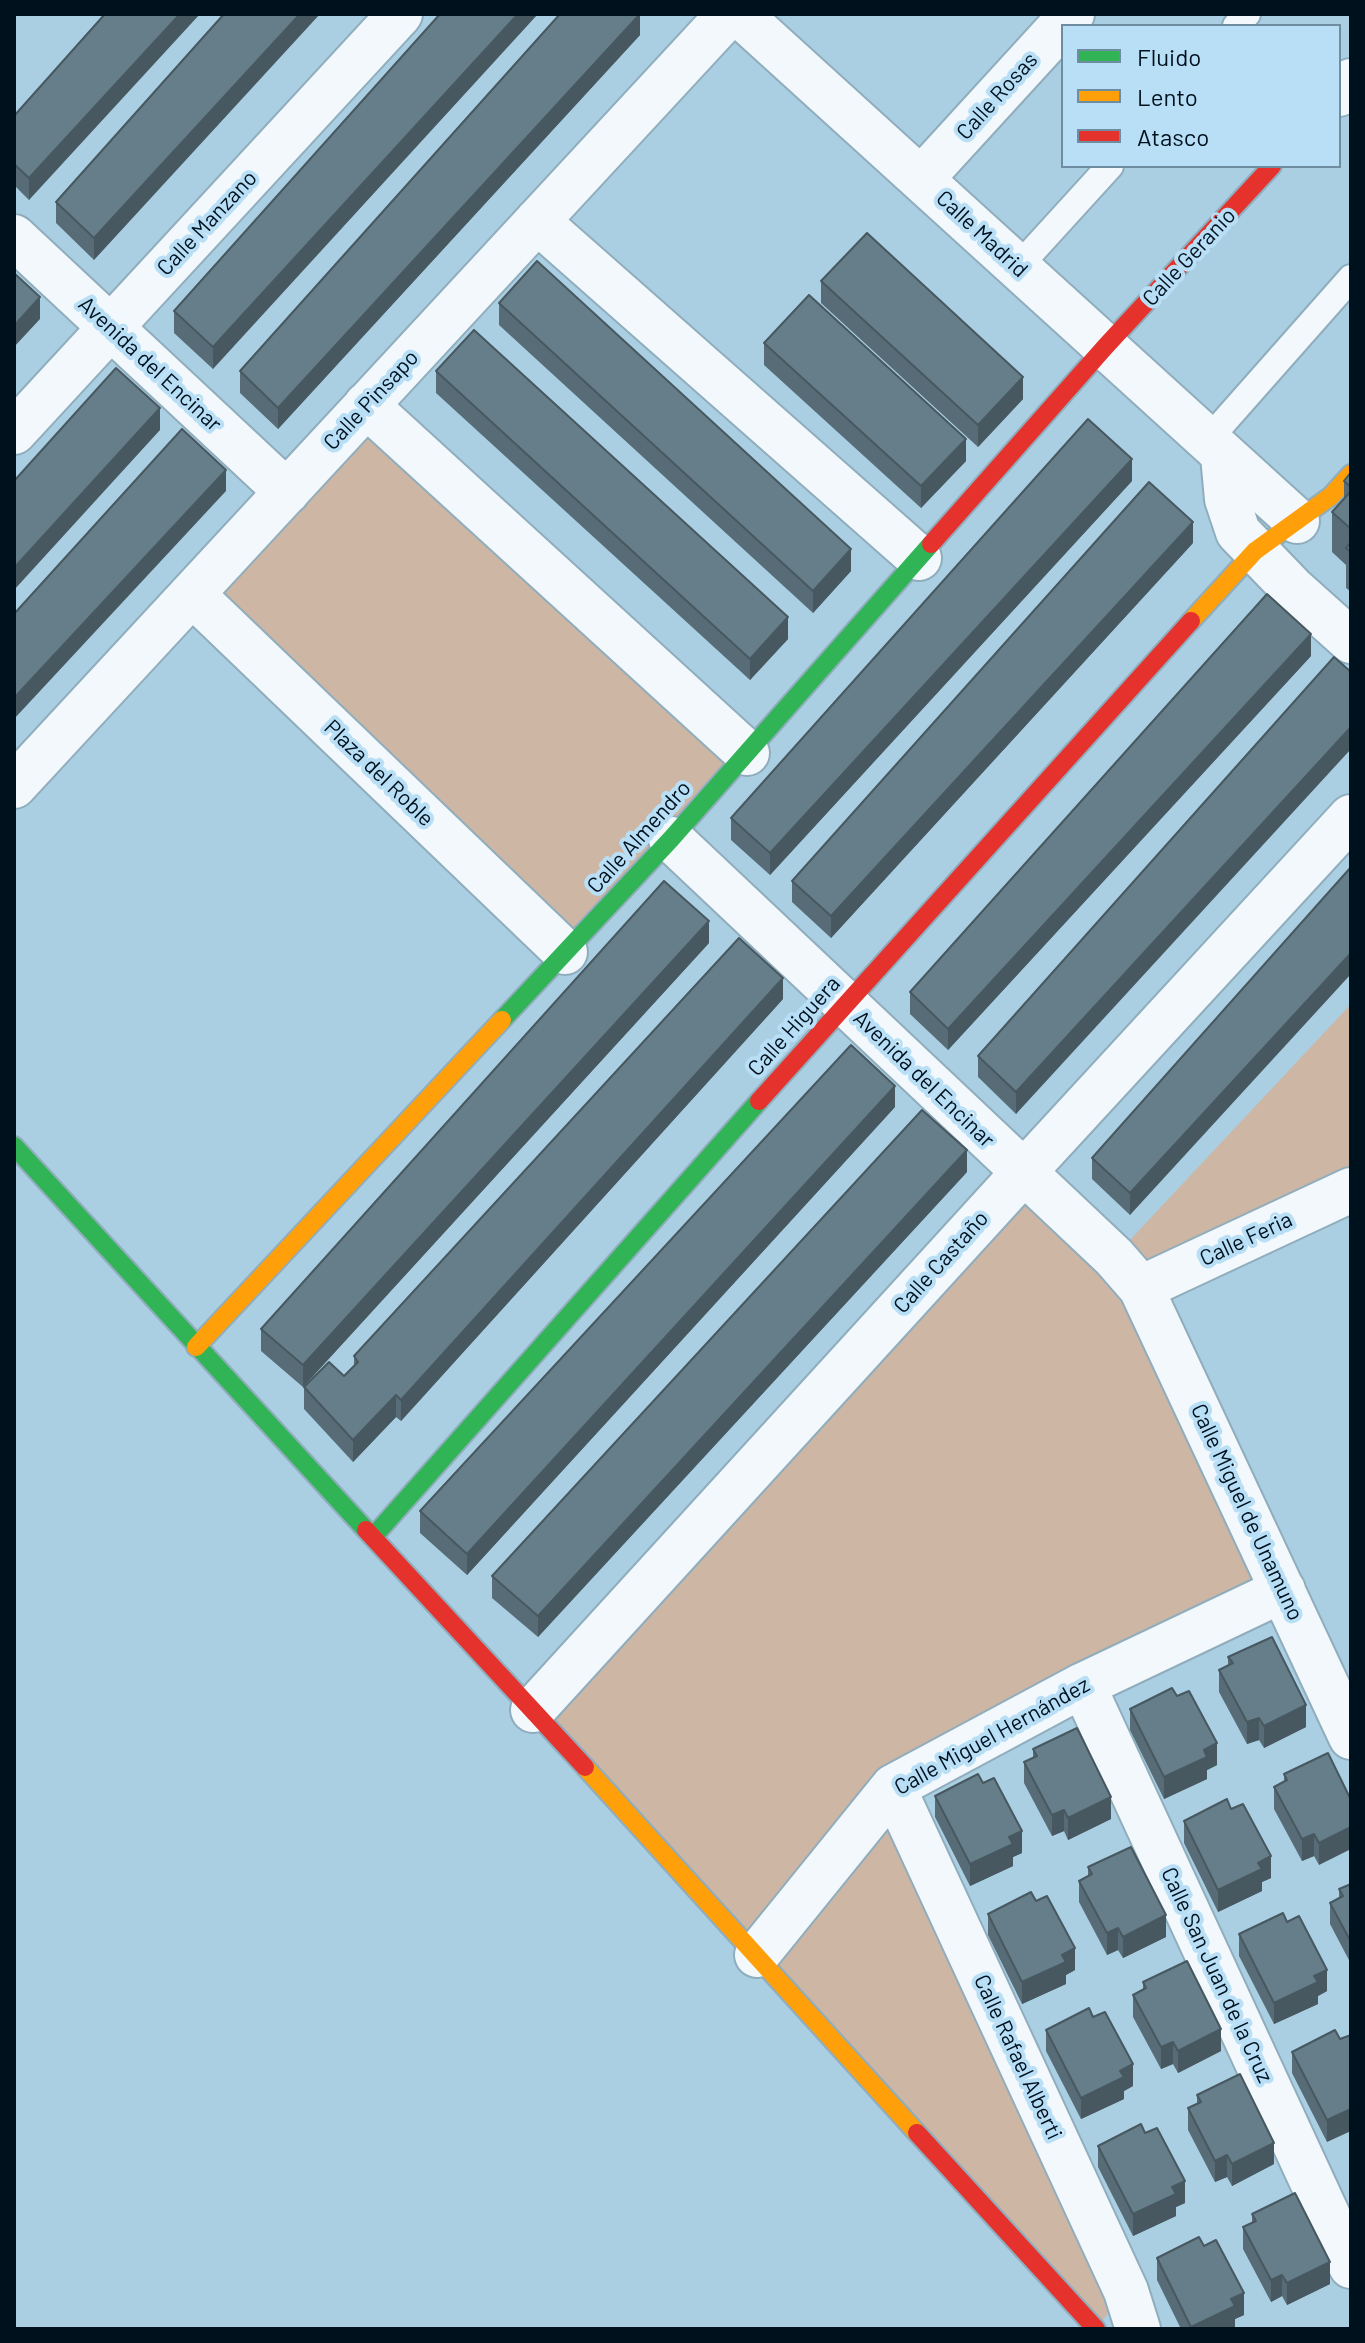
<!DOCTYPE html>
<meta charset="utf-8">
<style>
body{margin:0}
#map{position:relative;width:1365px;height:2343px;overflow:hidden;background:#aacfe3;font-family:Barlow,sans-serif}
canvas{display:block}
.frame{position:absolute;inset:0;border:16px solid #00111e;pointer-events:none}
.legend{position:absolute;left:1061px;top:24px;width:280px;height:144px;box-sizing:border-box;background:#b8dff6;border:2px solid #6e8da0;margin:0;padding:10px 14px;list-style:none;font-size:24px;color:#00111e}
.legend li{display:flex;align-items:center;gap:16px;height:40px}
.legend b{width:40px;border:2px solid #6e8da0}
</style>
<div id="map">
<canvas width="1365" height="2343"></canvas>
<div class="frame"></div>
<ul class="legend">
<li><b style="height:10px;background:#30b455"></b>Fluido</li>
<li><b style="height:10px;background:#ff9f0a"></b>Lento</li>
<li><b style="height:10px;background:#e5322d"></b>Atasco</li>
</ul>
</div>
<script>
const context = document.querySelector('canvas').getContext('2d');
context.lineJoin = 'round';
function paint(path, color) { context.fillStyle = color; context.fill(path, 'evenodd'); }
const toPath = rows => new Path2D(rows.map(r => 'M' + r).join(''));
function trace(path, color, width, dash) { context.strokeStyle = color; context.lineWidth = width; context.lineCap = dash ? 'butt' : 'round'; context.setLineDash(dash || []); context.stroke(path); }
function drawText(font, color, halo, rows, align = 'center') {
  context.font = font + ' Barlow,sans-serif'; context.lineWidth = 8; context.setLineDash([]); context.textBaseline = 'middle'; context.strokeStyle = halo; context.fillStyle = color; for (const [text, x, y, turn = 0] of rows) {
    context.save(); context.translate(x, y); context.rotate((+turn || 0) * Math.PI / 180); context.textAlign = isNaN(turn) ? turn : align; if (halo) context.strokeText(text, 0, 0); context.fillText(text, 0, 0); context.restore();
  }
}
paint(toPath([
 [366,405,747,753,565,952,192,594],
 [1351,1004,1351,1190,1142,1288,1283,1590,893,1787,1126,2291,1096,2329,533,1710,1023,1173,1114,1257]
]), '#ceb6a4');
const lane = toPath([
 [1236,26,1247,14],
 [1018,267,1110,166],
 [1207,441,1351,278]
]);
const street = toPath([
 [739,14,1297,521],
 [1339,94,1351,81],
 [922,178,1072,14],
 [537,221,919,558],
 [14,237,287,492],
 [366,405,747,753],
 [14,432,400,14],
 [1223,456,1227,499,1238,532,1292,588,1351,641],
 [192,594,565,952],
 [14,786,729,14],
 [671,839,1114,1257,1141,1288,1351,1737],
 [1141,1288,1351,1190],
 [1083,1685,1351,2266],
 [533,1710,1023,1173,1351,817],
 [893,1787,1126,2291,1138,2329],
 [757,1955,893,1787,1083,1685,1283,1590]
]);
const fast = toPath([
 [502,1020,671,839,931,544],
 [14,1146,366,1530],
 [373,1537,759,1101]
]);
const slow = toPath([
 [1191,621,1255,551,1331,496,1351,474],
 [196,1347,502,1020],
 [585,1767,917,2133]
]);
const jam = toPath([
 [931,544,1105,347,1272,166],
 [759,1101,1191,621],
 [366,1530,585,1767],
 [917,2133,1096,2329]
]);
trace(lane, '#90adbd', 30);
trace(street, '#90adbd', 48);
trace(fast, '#90adbd', 22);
trace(slow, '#90adbd', 22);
trace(jam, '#90adbd', 22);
trace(lane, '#f2f8fb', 26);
trace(street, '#f2f8fb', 44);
trace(fast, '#30b455', 18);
trace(slow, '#ff9f0a', 18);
trace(jam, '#e5322d', 18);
paint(toPath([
 [105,14,29,200,14,185,14,116],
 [224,14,94,260,56,223,56,202],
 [440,14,213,369,174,333,174,311],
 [640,14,640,35,278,429,240,393,240,371],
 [821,281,1023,399,978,447,821,303],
 [499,303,851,571,813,613,499,325],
 [764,343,966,461,921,508,764,365],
 [436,371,788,639,750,680,436,393],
 [1351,472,1351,592,1346,588,1346,565,1332,552,1332,512,1344,499,1344,481],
 [1132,481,770,875,731,840,731,818],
 [1193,543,831,938,792,902,792,881],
 [1311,656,948,1050,910,1014,910,992],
 [1351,672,1016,1114,978,1077,978,1056],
 [1351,867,1130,1215,1092,1179,1092,1158],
 [709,943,303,1387,261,1351,261,1329],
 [783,999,401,1421,396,1417,353,1462,304,1409,304,1387,344,1376,354,1366,354,1356],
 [895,1107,467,1575,420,1533,420,1511],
 [967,1172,538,1637,492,1598,492,1576],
 [1228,1657,1306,1727,1264,1748,1259,1740,1247,1744,1219,1692,1219,1670,1228,1665],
 [1130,1709,1217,1765,1207,1770,1207,1779,1164,1799,1130,1730],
 [1033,1749,1111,1819,1068,1840,1064,1831,1052,1836,1024,1783,1024,1762,1033,1758],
 [1328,1753,1319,1865,1314,1856,1302,1861,1274,1809,1274,1787,1284,1782,1284,1774],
 [983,1783,1022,1853,1013,1857,1013,1866,970,1886,935,1817,935,1796],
 [1231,1809,1271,1878,1262,1882,1262,1891,1218,1912,1184,1843,1184,1821],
 [1088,1867,1166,1937,1123,1958,1118,1950,1107,1955,1079,1902,1079,1881,1088,1876],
 [1351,1884,1351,1964,1330,1924,1330,1903,1339,1898,1339,1889],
 [1036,1901,1075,1970,1066,1975,1066,1984,1022,2004,988,1935,988,1914],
 [1239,1934,1327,1991,1318,1996,1318,2004,1274,2024,1239,1956],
 [1143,1982,1221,2051,1178,2073,1173,2064,1161,2069,1133,2017,1133,1995,1143,1990],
 [1093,2017,1133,2086,1124,2091,1124,2099,1081,2119,1046,2051,1046,2030],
 [1335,2030,1327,2142,1292,2073,1292,2052],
 [1197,2095,1274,2164,1232,2186,1227,2177,1215,2182,1188,2130,1188,2108,1197,2104],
 [1145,2133,1185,2203,1176,2207,1176,2216,1133,2236,1098,2167,1098,2146],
 [1351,2165,1351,2192,1349,2188,1349,2166],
 [1252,2214,1330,2284,1287,2305,1282,2296,1271,2302,1243,2249,1243,2227,1252,2223],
 [1157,2258,1244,2315,1235,2319,1235,2328,1181,2329,1157,2280]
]), '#576c76');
paint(toPath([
 [180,14,200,14,29,200,29,178],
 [300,14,320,14,94,260,94,238],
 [518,14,538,14,213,369,213,347],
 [640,14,640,35,278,429,278,408],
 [40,297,40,319,14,347,14,326],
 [1023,377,1023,399,978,447,978,425],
 [160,408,160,430,14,590,14,568],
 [966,439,966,461,921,508,921,486],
 [1132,459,1132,481,770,875,770,853],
 [226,470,226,491,14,719,14,698],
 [1193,522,1193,543,831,938,831,916],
 [851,549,851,571,813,613,813,591],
 [788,617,788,639,750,680,750,659],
 [1311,634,1311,656,948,1050,948,1029],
 [1351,727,1351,749,1016,1114,1016,1092],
 [709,921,709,943,303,1387,303,1365],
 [1351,953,1351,974,1130,1215,1130,1193],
 [783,978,783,999,401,1421,401,1400],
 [895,1086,895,1107,467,1575,467,1554],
 [967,1150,967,1172,538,1637,538,1616],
 [396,1395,396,1417,353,1462,353,1440],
 [1306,1705,1306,1727,1264,1748,1264,1726],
 [1259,1718,1259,1740,1247,1744,1247,1722],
 [1217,1743,1217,1765,1207,1770,1207,1779,1164,1799,1164,1777,1204,1750],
 [1111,1797,1111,1819,1068,1840,1068,1818],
 [1064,1810,1064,1831,1052,1836,1052,1815],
 [1351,1827,1351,1849,1319,1865,1319,1843],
 [1022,1831,1022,1853,1013,1857,1013,1866,970,1886,970,1864,1009,1837],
 [1314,1834,1314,1856,1302,1861,1302,1839],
 [1271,1856,1271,1878,1262,1882,1262,1891,1218,1912,1218,1890,1258,1863],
 [1166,1915,1166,1937,1123,1958,1123,1937],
 [1118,1928,1118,1950,1107,1955,1107,1933],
 [1075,1948,1075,1970,1066,1975,1066,1984,1022,2004,1022,1982,1062,1955],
 [1327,1970,1327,1991,1318,1996,1318,2004,1274,2024,1274,2003,1314,1976],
 [1221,2029,1221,2051,1178,2073,1178,2051],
 [1173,2042,1173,2064,1161,2069,1161,2047],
 [1133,2064,1133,2086,1124,2091,1124,2099,1081,2119,1081,2098,1120,2071],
 [1351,2109,1351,2131,1327,2142,1327,2120],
 [1274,2143,1274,2164,1232,2186,1232,2164],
 [1227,2155,1227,2177,1215,2182,1215,2161],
 [1185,2181,1185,2203,1176,2207,1176,2216,1133,2236,1133,2214,1172,2187],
 [1330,2262,1330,2284,1287,2305,1287,2283],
 [1282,2275,1282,2296,1271,2302,1271,2280],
 [1244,2293,1244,2315,1235,2319,1235,2328,1191,2329,1191,2327,1231,2299]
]), '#475860');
const building = toPath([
 [105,14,180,14,29,178,14,164,14,116,105,14],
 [224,14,300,14,94,238,56,202,224,14],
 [440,14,518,14,213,347,174,311,440,14],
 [560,14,640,14,278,408,240,371,560,14],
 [867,233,1023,377,978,425,821,281,867,233],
 [537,261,851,549,813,591,499,303,537,261],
 [14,273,40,297,14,326,14,273],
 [809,295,966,439,921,486,764,343,809,295],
 [474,330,788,617,750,659,436,371,474,330],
 [116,368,160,408,14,568,14,481,116,368],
 [1088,419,1132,459,770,853,731,818,1088,419],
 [182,429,226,470,14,698,14,614,182,429],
 [1351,472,1351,487,1344,481,1351,472],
 [1149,482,1193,522,831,916,792,881,1149,482],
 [1351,491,1351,529,1332,512,1351,491],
 [1351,542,1351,552,1346,548,1351,542],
 [1267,594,1311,634,948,1029,910,992,1267,594],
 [1334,657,1351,672,1351,727,1016,1092,978,1056,1334,657],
 [1351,867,1351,953,1130,1193,1092,1158,1351,867],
 [664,881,709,921,303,1365,261,1329,664,881],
 [739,938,783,978,401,1400,396,1395,353,1440,304,1387,329,1362,344,1376,358,1362,354,1356,739,938],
 [851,1045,895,1086,467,1554,420,1511,851,1045],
 [922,1110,967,1150,538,1616,492,1576,922,1110],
 [1272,1637,1306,1705,1264,1726,1259,1718,1247,1722,1219,1670,1233,1663,1228,1657,1272,1637],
 [1172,1688,1177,1696,1189,1691,1217,1743,1204,1750,1207,1757,1164,1777,1130,1709,1172,1688],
 [1077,1728,1111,1797,1068,1818,1064,1810,1052,1815,1024,1762,1037,1756,1033,1749,1077,1728],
 [1328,1753,1351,1800,1351,1827,1319,1843,1314,1834,1302,1839,1274,1787,1287,1780,1284,1774,1328,1753],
 [978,1774,983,1783,994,1778,1022,1831,1009,1837,1013,1844,970,1864,935,1796,978,1774],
 [1227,1799,1231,1809,1243,1804,1271,1856,1258,1863,1262,1869,1218,1890,1184,1821,1227,1799],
 [1131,1847,1166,1915,1123,1937,1118,1928,1107,1933,1079,1881,1092,1874,1088,1867,1131,1847],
 [1351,1884,1351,1942,1330,1903,1343,1896,1339,1889,1351,1884],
 [1031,1892,1036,1901,1047,1896,1075,1948,1062,1955,1066,1962,1022,1982,988,1914,1031,1892],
 [1283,1913,1287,1922,1299,1916,1327,1970,1314,1976,1318,1982,1274,2003,1239,1934,1283,1913],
 [1187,1961,1221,2029,1178,2051,1173,2042,1161,2047,1133,1995,1146,1988,1143,1982,1187,1961],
 [1089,2008,1093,2017,1105,2012,1133,2064,1120,2071,1124,2077,1081,2098,1046,2030,1089,2008],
 [1335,2030,1340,2039,1351,2035,1351,2109,1327,2120,1292,2052,1335,2030],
 [1240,2074,1274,2143,1232,2164,1227,2155,1215,2161,1188,2108,1201,2102,1197,2095,1240,2074],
 [1141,2124,1145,2133,1157,2128,1185,2181,1172,2187,1176,2194,1133,2214,1098,2146,1141,2124],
 [1295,2193,1330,2262,1287,2283,1282,2275,1271,2280,1243,2227,1256,2221,1252,2214,1295,2193],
 [1199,2237,1204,2246,1216,2240,1244,2293,1231,2299,1235,2306,1191,2327,1157,2258,1199,2237]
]);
paint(building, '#657e89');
trace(building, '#475860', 2);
drawText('22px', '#00111e', '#b8dff6', [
 ["Calle Rosas",997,96,-48],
 ["Calle Manzano",207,223,-47],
 ["Calle Madrid",982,234,43],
 ["Calle Geranio",1189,257,-47],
 ["Avenida del Encinar",150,364,43],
 ["Calle Pinsapo",371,400,-47],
 ["Plaza del Roble",379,773,44],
 ["Calle Almendro",639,837,-48],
 ["Calle Higuera",794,1026,-48],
 ["Avenida del Encinar",924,1079,44],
 ["Calle Feria",1246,1239,-25],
 ["Calle Castaño",941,1262,-48],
 ["Calle Miguel de Unamuno",1247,1512,65],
 ["Calle Miguel Hernández",992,1736,-29],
 ["Calle San Juan de la Cruz",1217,1975,65],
 ["Calle Rafael Alberti",1018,2057,65]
]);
</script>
